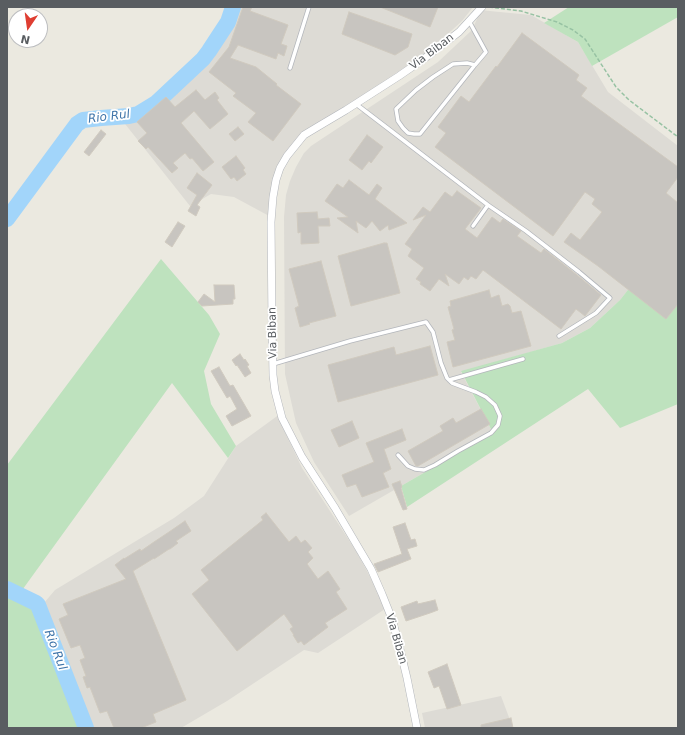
<!DOCTYPE html>
<style>
body{margin:0}
#map{position:relative;width:685px;height:735px;overflow:hidden;background:#ebe9e0;font-family:"DejaVu Sans",sans-serif}
canvas{display:block}
.frame{position:absolute;inset:0;border:8px solid #595d61;pointer-events:none}
.north{position:absolute;left:8px;top:8px;width:40px;height:40px;box-sizing:border-box;background:#fff;border:1px solid #bdbec0;border-radius:50%;rotate:193deg;font-size:11px;font-weight:700;line-height:16px;text-align:center;color:#595d61}
.north::after{content:'';display:block;margin:auto;width:14px;height:18px;background:#df3e32;clip-path:polygon(50% 0,100% 100%,50% 72%,0 100%)}
</style>
<div id="map">
<canvas width="685" height="735"></canvas>
<div class="frame"></div>
<div class="north">N</div>
</div>
<script>
const context = document.querySelector('canvas').getContext('2d');
context.lineJoin = 'round';
function paint(path, color) { context.fillStyle = color; context.fill(path, 'evenodd'); }
const toPath = rows => new Path2D(rows.map(r => 'M' + r).join(''));
function trace(path, color, width, dash) { context.strokeStyle = color; context.lineWidth = width; context.lineCap = dash ? 'butt' : 'round'; context.setLineDash(dash || []); context.stroke(path); }
function drawText(font, color, halo, rows, align = 'center') {
  context.font = font + ' "DejaVu Sans",sans-serif'; context.lineWidth = 3.5; context.setLineDash([]); context.textBaseline = 'middle'; context.strokeStyle = halo; context.fillStyle = color; for (const [text, x, y, turn = 0] of rows) {
    context.save(); context.translate(x, y); context.rotate((+turn || 0) * Math.PI / 180); context.textAlign = isNaN(turn) ? turn : align; if (halo) context.strokeText(text, 0, 0); context.fillText(text, 0, 0); context.restore();
  }
}
paint(toPath([
 [227,7,473,7,462,21,429,51,302,136,284,161,271,217,234,197,211,194,190,206,114,110,138,107,157,94,198,55,205,47,211,38,223,16],
 [479,10,531,15,578,42,608,92,678,146,678,226,620,300,590,328,562,343,461,372,493,433,349,516,314,462,296,423,285,374,284,217,286,195,290,181,296,167,304,153,311,146,438,62,472,30,477,19],
 [280,414,283,428,302,468,356,551,374,584,385,609,318,653,304,650,227,701,181,728,92,728,81,701,44,603,55,590,174,518,204,496,236,446],
 [501,696,513,728,425,728,422,713]
]), '#dddbd5');
paint(toPath([
 [569,7,678,7,678,17,592,66,578,42,544,23],
 [678,226,678,404,620,428,588,389,407,507,401,486,493,433,461,371,562,343,590,328,620,300],
 [161,259,209,315,220,334,204,371,211,404,236,446,228,458,172,383,20,593,28,598,44,603,81,701,92,728,7,728,7,465]
]), '#bee2be');
trace(toPath([
 [7,219,77,124,83,120,101,118,129,116,138,114,156,103,203,59,209,51,228,22,233,7],
 [7,589,36,603,38,605,86,728]
]), '#a2d5fa', 16);
const building = toPath([
 [243,7,252,7,250,11,288,25,281,44,287,46,284,56,278,53,276,59,238,45,230,58,256,67,277,84,276,85,301,104,273,141,248,122,256,113,233,96,236,93,209,72,229,47,243,7],
 [380,7,438,7,430,27,380,7],
 [349,12,412,34,408,47,395,55,342,34,349,12],
 [522,33,579,75,576,80,587,88,581,96,678,167,678,177,666,193,678,203,678,304,666,319,598,266,564,242,571,233,580,240,602,212,592,204,595,199,585,192,553,236,435,147,446,133,438,127,461,96,469,102,496,66,497,67,522,33],
 [196,90,205,100,215,92,219,98,217,100,228,114,210,129,194,111,181,123,214,162,203,171,192,158,190,159,185,153,173,163,178,168,172,173,148,147,146,149,138,141,147,133,137,122,166,97,175,107,196,90],
 [238,127,244,134,235,141,229,134,238,127],
 [101,130,106,134,89,156,84,152,101,130],
 [367,135,383,147,371,163,369,161,362,170,349,160,367,135],
 [236,156,245,168,243,170,246,174,237,181,234,177,231,179,222,167,236,156],
 [197,173,212,185,197,205,200,207,196,216,188,211,197,195,187,188,197,173],
 [349,180,369,195,377,184,382,188,375,199,407,223,389,230,388,225,380,231,372,221,366,228,356,221,358,233,337,218,348,217,325,201,337,184,343,188,349,180],
 [457,191,481,208,465,229,477,238,492,217,500,223,503,219,521,231,517,236,541,253,544,249,577,275,601,295,585,316,576,309,561,329,483,270,476,279,471,276,468,280,464,277,459,284,445,274,449,286,439,279,430,291,420,284,421,282,416,279,424,268,408,256,412,249,405,244,426,215,413,220,423,207,430,212,445,192,452,197,457,191],
 [317,212,318,219,329,218,330,226,318,226,319,243,301,244,301,232,298,233,297,213,317,212],
 [178,222,185,226,172,247,165,242,178,222],
 [384,243,387,243,400,293,351,306,338,256,384,243],
 [321,261,336,316,309,323,310,324,300,327,295,308,299,306,289,269,321,261],
 [214,285,234,285,235,299,233,299,233,304,202,306,198,302,204,294,215,302,214,285],
 [489,290,491,298,499,295,502,306,508,304,510,306,512,313,521,311,531,346,453,367,447,342,455,340,452,330,454,329,448,307,451,306,450,301,489,290],
 [430,346,438,375,338,402,328,365,394,347,396,355,430,346],
 [240,354,244,360,245,359,249,365,247,366,251,373,245,377,237,365,236,366,232,360,240,354],
 [219,367,230,386,233,385,251,416,232,426,226,416,237,409,230,396,227,398,211,371,219,367],
 [481,409,490,424,418,466,416,466,408,451,443,431,440,426,453,418,456,423,481,409],
 [352,421,359,438,339,447,331,430,352,421],
 [402,429,406,440,384,449,391,469,383,473,389,487,362,497,356,484,347,487,342,475,374,462,366,443,402,429],
 [400,481,402,487,401,488,407,509,403,510,392,484,400,481],
 [266,513,289,542,296,536,301,543,305,540,312,548,308,552,313,558,307,564,318,579,328,571,340,589,336,592,347,609,325,623,328,627,304,645,301,641,298,643,293,635,294,635,290,629,293,627,284,614,237,651,192,594,209,580,201,570,263,520,261,517,266,513],
 [185,521,191,531,176,541,178,543,170,549,169,549,154,559,154,558,133,571,186,700,153,714,156,722,141,728,114,728,107,711,100,713,90,687,87,688,83,677,86,676,80,660,85,658,80,645,71,648,59,619,68,615,63,604,126,579,115,565,124,558,124,559,140,549,141,551,154,542,169,532,185,521],
 [405,523,411,540,415,539,417,546,407,549,411,559,378,572,374,564,402,554,393,527,405,523],
 [435,600,438,610,430,613,406,621,401,607,417,601,418,604,435,600],
 [447,664,461,705,447,709,439,686,434,688,428,672,447,664],
 [511,718,513,728,481,728,481,725,511,718]
]);
paint(building, '#c8c5c0');
trace(building, '#d0cabf', 1);
const service = toPath([
 [469,21,486,52,475,65,420,134,414,134,408,133,403,128,398,121,396,109,416,90,433,77,453,64,467,63,475,65],
 [290,68,309,7],
 [356,104,488,205,473,226],
 [488,205,526,231,579,272,610,298,596,313,559,336],
 [273,364,350,341,426,322,433,332,441,363,447,378,452,383,476,392,486,397,495,405,500,416,498,425,491,433,458,451,435,465,424,470,415,469,408,466,398,455],
 [449,380,523,359]
]);
const minor = toPath([
 [417,728,407,678,399,645,392,619,382,594,371,569,335,508,302,457,282,418,275,391,273,375,272,324,271,222,273,197,276,180,280,168,287,156,304,135,319,126,346,110,399,76,425,58,459,32,482,7]
]);
trace(service, '#b3b6bb', 5);
trace(minor, '#b3b6bb', 8);
trace(toPath([
 [489,7,521,11,557,22,573,30,585,39,616,87,629,100,678,137]
]), '#97c2a3', 1.5, [4, 2]);
trace(service, '#fff', 3.5);
trace(minor, '#fff', 7);
drawText('11px', '#595d61', '#fff', [
 ["Via Biban",432,52,-37],
 ["Via Biban",273,333,-91],
 ["Via Biban",396,639,74]
]);
drawText('italic 12px', '#4176aa', '#fff', [
 ["Rio Rul",109,117,-7],
 ["Rio Rul",55,650,69]
]);
</script>
